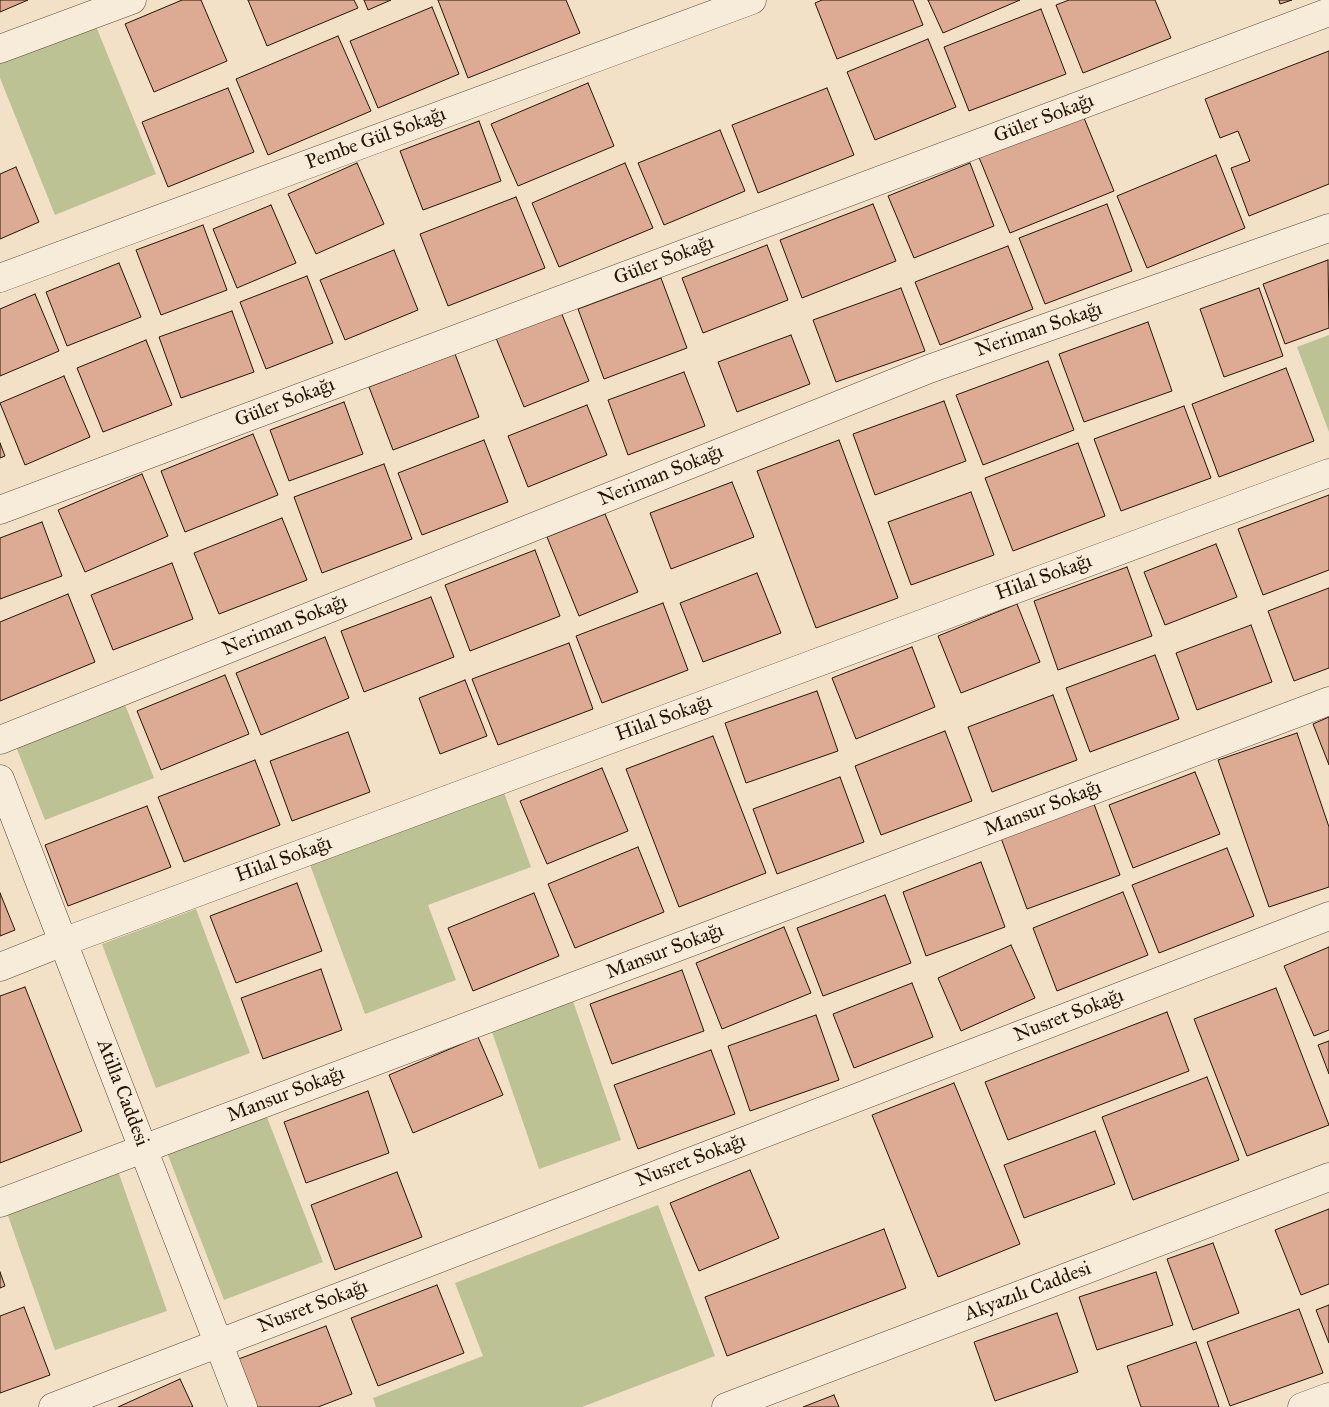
<!DOCTYPE html>
<meta charset="utf-8">
<style>
body{margin:0}
canvas{display:block;background:#f2e1c6}
</style>
<canvas width="1329" height="1407"></canvas>
<script>
const context = document.querySelector('canvas').getContext('2d');
context.lineJoin = 'round';
function paint(path, color) { context.fillStyle = color; context.fill(path, 'evenodd'); }
const toPath = rows => new Path2D(rows.map(r => 'M' + r).join(''));
function trace(path, color, width, dash) { context.strokeStyle = color; context.lineWidth = width; context.lineCap = dash ? 'butt' : 'round'; context.setLineDash(dash || []); context.stroke(path); }
function drawText(font, color, halo, rows, align = 'center') {
  context.font = font + ' "IM FELL Great Primer",serif'; context.lineWidth = 5; context.setLineDash([]); context.textBaseline = 'middle'; context.strokeStyle = halo; context.fillStyle = color; for (const [text, x, y, turn = 0] of rows) {
    context.save(); context.translate(x, y); context.rotate((+turn || 0) * Math.PI / 180); context.textAlign = isNaN(turn) ? turn : align; if (halo) context.strokeText(text, 0, 0); context.fillText(text, 0, 0); context.restore();
  }
}
paint(toPath([
 [91,14,156,174,55,215,0,78,0,51],
 [1329,335,1329,432,1297,347],
 [120,692,154,778,45,820,11,734],
 [503,790,531,867,428,905,456,980,365,1014,309,862],
 [196,909,250,1053,156,1088,102,944],
 [573,1001,621,1140,539,1169,491,1029],
 [265,1112,323,1262,224,1300,166,1150],
 [118,1171,167,1311,55,1350,6,1210],
 [658,1205,715,1356,582,1407,376,1407,373,1398,483,1356,455,1283]
]), '#bcc293');
const building = toPath([
 [0,0,28,0,0,12,0,0],
 [182,0,201,0,227,61,154,92,125,24,182,0],
 [248,0,354,0,358,8,267,46,248,0],
 [364,0,391,0,368,10,364,0],
 [438,0,566,0,580,33,468,78,438,0],
 [822,0,913,0,923,25,837,59,815,3,822,0],
 [928,0,1020,0,943,33,928,0],
 [1069,0,1155,0,1171,38,1083,73,1056,5,1069,0],
 [1279,0,1292,0,1280,4,1279,0],
 [432,7,459,74,378,108,350,41,432,7],
 [1041,9,1066,74,969,111,944,47,1041,9],
 [338,36,371,111,268,155,236,79,338,36],
 [928,39,956,107,875,140,847,72,928,39],
 [1329,51,1329,184,1249,216,1231,168,1250,161,1238,131,1220,138,1205,99,1329,51],
 [588,83,614,146,518,186,491,124,588,83],
 [228,88,254,152,168,187,142,122,228,88],
 [827,88,854,155,758,193,732,125,827,88],
 [1082,113,1114,191,1010,233,978,155,1082,113],
 [479,121,501,181,423,210,400,151,479,121],
 [720,130,745,191,664,225,638,163,720,130],
 [1216,155,1245,228,1147,268,1117,196,1216,155],
 [357,163,384,224,316,254,288,194,357,163],
 [625,163,653,228,559,267,532,203,625,163],
 [970,163,994,226,914,258,888,196,970,163],
 [16,167,39,222,0,239,0,174,16,167],
 [516,197,545,268,448,306,420,234,516,197],
 [873,204,896,261,802,298,780,240,873,204],
 [1107,204,1132,271,1045,304,1019,238,1107,204],
 [271,205,296,263,237,288,213,229,271,205],
 [203,225,227,290,161,315,136,250,203,225],
 [767,245,788,300,703,333,682,278,767,245],
 [1008,246,1033,309,940,345,915,282,1008,246],
 [394,250,418,310,345,340,320,280,394,250],
 [1328,260,1329,328,1285,344,1263,284,1328,260],
 [119,263,141,317,67,346,46,292,119,263],
 [307,276,333,343,266,369,240,302,307,276],
 [661,278,687,348,604,379,578,309,661,278],
 [901,288,925,351,836,382,813,320,901,288],
 [1259,288,1283,356,1224,377,1200,309,1259,288],
 [35,294,59,351,0,376,0,309,35,294],
 [232,311,254,372,181,398,159,337,232,311],
 [561,312,589,381,524,407,496,338,561,312],
 [1148,322,1172,391,1084,422,1059,354,1148,322],
 [791,335,810,384,737,412,718,362,791,335],
 [146,340,172,405,103,432,77,368,146,340],
 [455,354,479,417,393,450,369,387,455,354],
 [1048,361,1074,430,983,465,956,395,1048,361],
 [1286,368,1314,441,1219,477,1192,404,1286,368],
 [684,372,705,426,628,455,608,400,684,372],
 [64,376,90,437,25,465,0,403,64,376],
 [944,401,966,461,875,495,853,434,944,401],
 [344,402,363,454,289,481,270,430,344,402],
 [587,405,607,455,528,487,508,436,587,405],
 [1184,406,1211,478,1121,511,1094,439,1184,406],
 [253,434,278,495,185,532,161,471,253,434],
 [484,440,508,502,422,535,398,473,484,440],
 [839,440,898,598,816,628,757,471,839,440],
 [0,443,5,456,0,458,0,443],
 [1078,443,1105,516,1013,551,985,478,1078,443],
 [384,464,412,539,322,573,294,497,384,464],
 [142,474,168,536,85,572,58,510,142,474],
 [732,482,754,537,671,569,650,513,732,482],
 [971,492,994,555,911,585,888,522,971,492],
 [1329,495,1329,570,1263,595,1238,529,1329,495],
 [605,514,638,592,579,616,547,537,605,514],
 [282,518,307,580,219,614,194,553,282,518],
 [42,522,62,576,0,599,0,538,42,522],
 [1216,544,1237,597,1165,625,1144,572,1216,544],
 [535,550,560,616,470,651,445,585,535,550],
 [172,563,193,619,113,650,91,595,172,563],
 [1127,567,1152,636,1058,670,1034,601,1127,567],
 [757,573,781,633,703,662,680,603,757,573],
 [1329,588,1329,668,1294,681,1268,611,1329,588],
 [68,594,95,662,0,701,0,622,68,594],
 [431,597,454,657,364,692,341,631,431,597],
 [663,603,688,670,602,703,576,636,663,603],
 [1017,604,1040,662,961,693,938,636,1017,604],
 [1251,625,1272,682,1197,710,1176,653,1251,625],
 [325,637,349,698,261,735,236,673,325,637],
 [569,643,593,709,498,745,472,679,569,643],
 [912,647,935,707,856,739,832,678,912,647],
 [1155,655,1179,719,1090,752,1066,688,1155,655],
 [225,675,249,734,161,770,137,711,225,675],
 [465,680,487,736,440,754,419,698,465,680],
 [817,691,838,751,746,783,725,723,817,691],
 [1053,695,1077,760,992,792,968,727,1053,695],
 [1329,717,1329,765,1313,724,1329,717],
 [945,731,972,801,881,835,855,766,945,731],
 [348,732,370,792,292,821,270,761,348,732],
 [1297,733,1329,827,1329,887,1269,907,1218,760,1297,733],
 [713,736,766,873,679,907,626,769,713,736],
 [255,760,280,825,184,862,158,797,255,760],
 [602,768,628,831,547,864,520,801,602,768],
 [1195,772,1220,834,1133,868,1109,805,1195,772],
 [840,777,864,842,777,874,753,809,840,777],
 [1094,804,1120,875,1027,909,1001,838,1094,804],
 [147,806,171,867,68,906,45,845,147,806],
 [638,847,664,912,575,948,548,884,638,847],
 [1227,848,1254,916,1159,953,1132,885,1227,848],
 [981,862,1005,927,926,956,903,892,981,862],
 [297,883,322,951,236,983,210,916,297,883],
 [1123,892,1148,955,1057,991,1033,928,1123,892],
 [0,893,15,930,0,936,0,893],
 [534,893,559,956,473,991,448,928,534,893],
 [885,895,911,963,823,996,797,928,885,895],
 [784,927,811,993,722,1029,696,963,784,927],
 [1011,945,1035,998,961,1031,938,978,1011,945],
 [1329,947,1329,1030,1314,1036,1284,966,1329,947],
 [321,969,342,1030,263,1059,241,998,321,969],
 [682,970,704,1031,612,1064,590,1004,682,970],
 [912,983,933,1037,854,1068,833,1014,912,983],
 [25,987,82,1131,0,1163,0,996,25,987],
 [1276,988,1329,1125,1247,1156,1194,1019,1276,988],
 [1167,1012,1189,1071,1008,1140,985,1082,1167,1012],
 [816,1015,839,1080,750,1111,728,1046,816,1015],
 [478,1037,503,1095,413,1133,389,1075,478,1037],
 [1329,1041,1329,1074,1318,1045,1329,1041],
 [711,1050,735,1114,638,1149,614,1085,711,1050],
 [1207,1077,1239,1160,1133,1200,1102,1117,1207,1077],
 [954,1083,1020,1244,938,1277,872,1115,954,1083],
 [368,1091,389,1153,306,1183,284,1122,368,1091],
 [1095,1131,1115,1184,1024,1218,1004,1165,1095,1131],
 [750,1170,779,1238,699,1271,670,1203,750,1170],
 [397,1172,422,1237,335,1270,311,1205,397,1172],
 [1329,1209,1329,1284,1301,1295,1275,1230,1329,1209],
 [884,1229,906,1288,727,1356,705,1297,884,1229],
 [1213,1243,1239,1313,1193,1330,1167,1259,1213,1243],
 [0,1272,5,1286,0,1288,0,1272],
 [1156,1272,1173,1325,1097,1350,1079,1297,1156,1272],
 [437,1285,464,1353,378,1386,351,1318,437,1285],
 [1329,1305,1329,1343,1316,1310,1329,1305],
 [24,1307,50,1375,0,1393,0,1316,24,1307],
 [1299,1309,1323,1373,1230,1406,1207,1342,1299,1309],
 [1057,1313,1078,1372,995,1401,974,1342,1057,1313],
 [326,1326,352,1394,318,1407,252,1407,236,1360,326,1326],
 [1196,1342,1219,1407,1141,1407,1127,1366,1196,1342],
 [180,1379,193,1407,118,1407,180,1379],
 [834,1395,839,1407,803,1407,834,1395]
]);
paint(building, '#ddaa93');
trace(building, '#261505', 1);
const minor = toPath([
 [0,49,132,0],
 [0,278,752,0],
 [0,510,1329,12],
 [0,740,929,369,1329,228],
 [0,779,243,1407],
 [0,967,63,942,1329,473],
 [0,1203,1329,701],
 [53,1407,1329,916],
 [1302,1407,1329,1397]
]);
const tertiary = toPath([
 [726,1407,1329,1177]
]);
trace(minor, '#594835', 29);
trace(tertiary, '#594835', 29);
trace(minor, '#f7ecda', 28);
trace(tertiary, '#f7ecda', 28);
drawText('20px', '#261505', '#f7ecda', [
 ["Güler Sokağı",1044,119,-21],
 ["Pembe Gül Sokağı",376,139,-20],
 ["Güler Sokağı",664,261,-21],
 ["Neriman Sokağı",1039,330,-19],
 ["Güler Sokağı",285,403,-21],
 ["Neriman Sokağı",661,476,-22],
 ["Hilal Sokağı",1044,578,-20],
 ["Neriman Sokağı",285,626,-22],
 ["Hilal Sokağı",664,719,-20],
 ["Mansur Sokağı",1043,809,-21],
 ["Hilal Sokağı",284,860,-20],
 ["Mansur Sokağı",665,952,-21],
 ["Nusret Sokağı",1069,1016,-21],
 ["Atilla Caddesi",122,1093,69],
 ["Mansur Sokağı",286,1095,-21],
 ["Nusret Sokağı",691,1161,-21],
 ["Akyazılı Caddesi",1028,1292,-21],
 ["Nusret Sokağı",313,1307,-21]
]);
</script>
